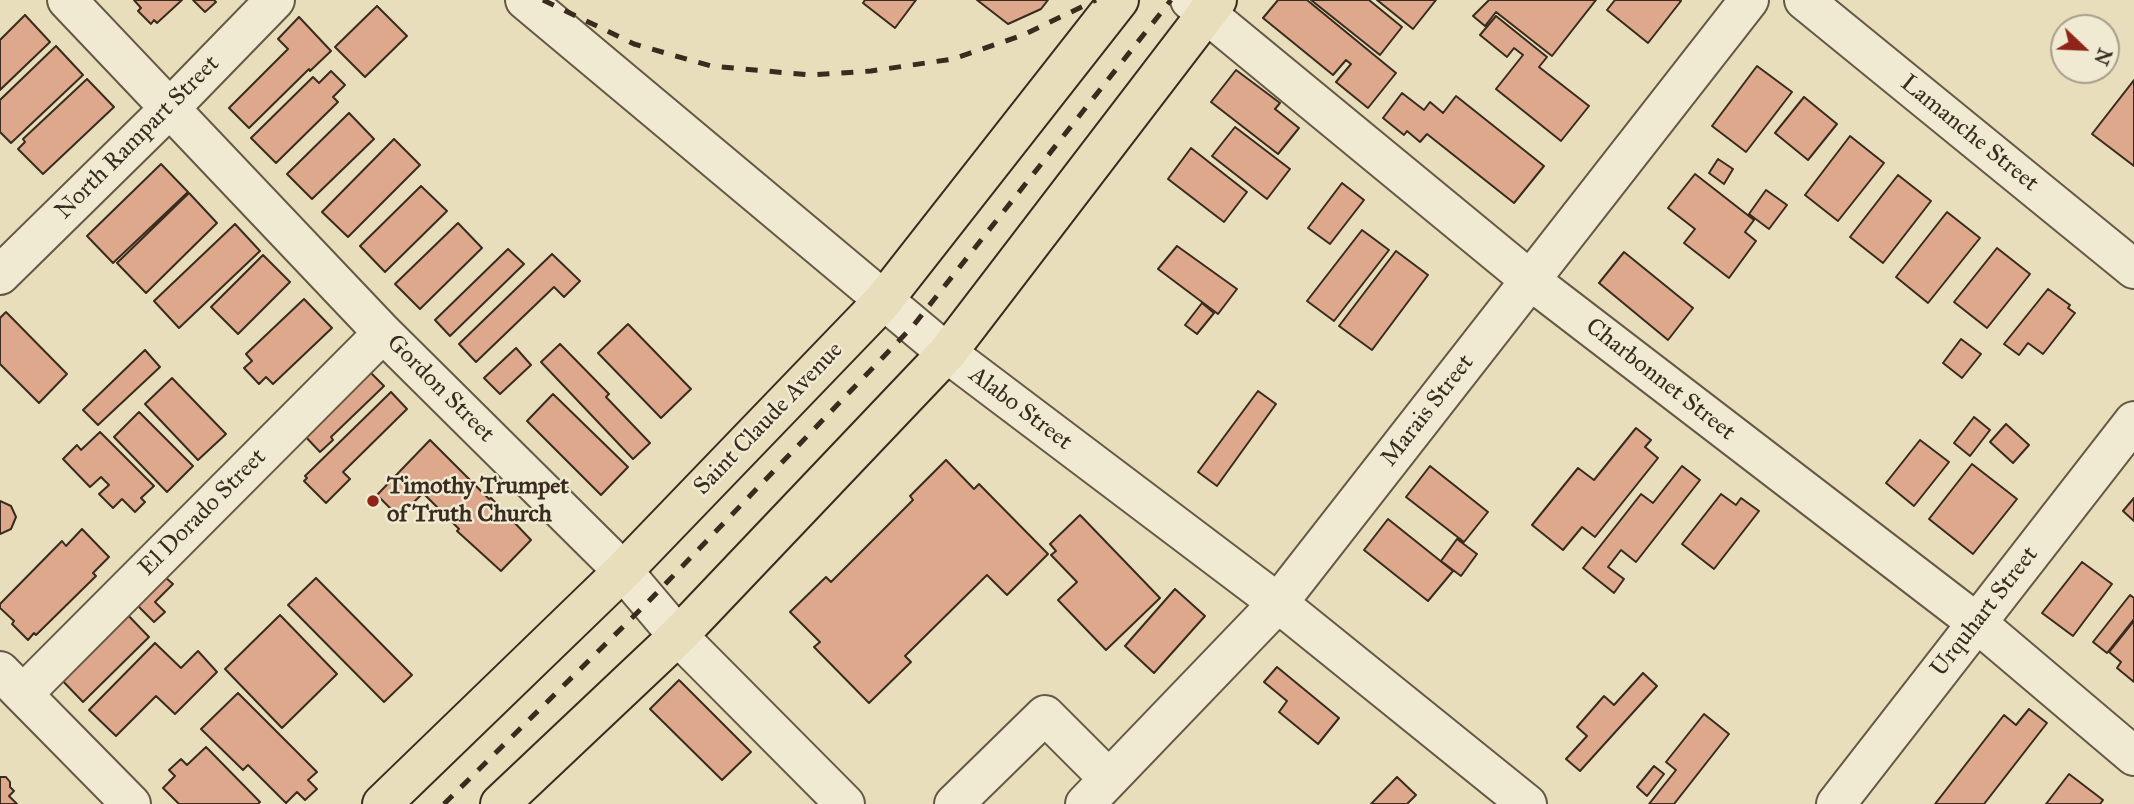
<!DOCTYPE html>
<style>
body{margin:0}
#map{position:relative;width:2134px;height:804px;overflow:hidden;background:#e8debb;font-family:"IM FELL Great Primer",serif}
canvas{display:block}
.north{position:absolute;left:2050px;top:14px;width:70px;height:70px;box-sizing:border-box;background:#f0ead3;border:2px solid #a79e8a;border-radius:50%;rotate:113deg;font-size:19px;font-weight:700;line-height:28px;text-align:center;color:#392b1d}
.north::after{content:'';display:block;margin:auto;width:24px;height:32px;background:#8f2418;clip-path:polygon(50% 0,100% 100%,50% 72%,0 100%)}
</style>
<div id="map">
<canvas width="2134" height="804"></canvas>
<div class="north">N</div>
</div>
<script>
const context = document.querySelector('canvas').getContext('2d');
context.lineJoin = 'round';
function paint(path, color) { context.fillStyle = color; context.fill(path, 'evenodd'); }
const toPath = rows => new Path2D(rows.map(r => 'M' + r).join(''));
function trace(path, color, width, dash) { context.strokeStyle = color; context.lineWidth = width; context.lineCap = dash ? 'butt' : 'round'; context.setLineDash(dash || []); context.stroke(path); }
function drawText(font, color, halo, rows, align = 'center') {
  context.font = font + ' "IM FELL Great Primer",serif'; context.lineWidth = 5; context.setLineDash([]); context.textBaseline = 'middle'; context.strokeStyle = halo; context.fillStyle = color; for (const [text, x, y, turn = 0] of rows) {
    context.save(); context.translate(x, y); context.rotate((+turn || 0) * Math.PI / 180); context.textAlign = isNaN(turn) ? turn : align; if (halo) context.strokeText(text, 0, 0); context.fillText(text, 0, 0); context.restore();
  }
}
const building = toPath([
 [134,0,182,0,157,23,154,20,151,24,138,11,141,8,134,0],
 [193,0,214,0,216,2,205,12,193,0],
 [865,0,916,0,895,28,863,3,865,0],
 [977,0,1048,0,1041,9,1008,24,977,0],
 [1278,0,1307,0,1396,73,1368,108,1336,82,1351,64,1346,60,1333,75,1263,18,1278,0],
 [1311,0,1369,0,1402,27,1380,55,1311,0],
 [1377,0,1436,0,1413,29,1377,0],
 [1489,0,1596,0,1552,56,1496,12,1485,26,1473,16,1489,0],
 [1615,0,1679,0,1681,1,1648,43,1607,10,1615,0],
 [377,6,407,36,365,77,335,47,377,6],
 [25,15,50,42,0,90,0,40,25,15],
 [1496,16,1547,57,1539,67,1589,106,1561,141,1496,89,1523,55,1514,48,1507,57,1480,35,1496,16],
 [299,17,331,51,310,71,309,69,249,128,229,108,288,49,278,39,299,17],
 [56,46,83,75,11,143,0,132,0,100,56,46],
 [1757,66,1792,92,1746,152,1712,126,1757,66],
 [1236,70,1280,103,1275,109,1299,128,1278,154,1211,102,1236,70],
 [331,71,345,85,333,97,338,102,276,163,251,138,313,77,319,83,331,71],
 [87,79,114,107,43,174,18,149,25,142,23,139,87,79],
 [2134,80,2134,166,2092,134,2134,80],
 [1402,93,1424,110,1430,102,1443,113,1456,96,1544,166,1514,203,1427,134,1420,142,1407,131,1404,135,1383,118,1402,93],
 [1804,97,1837,124,1808,160,1775,133,1804,97],
 [349,113,374,139,312,199,287,174,349,113],
 [1235,127,1290,169,1267,199,1212,156,1235,127],
 [1850,136,1884,163,1838,221,1805,195,1850,136],
 [394,139,420,165,348,237,322,212,394,139],
 [1191,148,1247,192,1224,222,1168,179,1191,148],
 [1718,159,1733,169,1724,184,1709,173,1718,159],
 [161,164,188,192,113,263,87,236,161,164],
 [1695,174,1754,220,1745,232,1756,241,1729,278,1684,243,1695,229,1668,208,1695,174],
 [1898,175,1931,201,1883,263,1850,237,1898,175],
 [1342,183,1364,200,1330,244,1308,228,1342,183],
 [421,186,447,211,385,272,360,246,421,186],
 [1766,190,1787,205,1769,229,1749,214,1766,190],
 [189,193,217,223,146,293,117,263,189,193],
 [1947,212,1980,238,1928,303,1896,277,1947,212],
 [458,223,482,248,420,309,395,284,458,223],
 [235,224,260,251,179,328,154,301,235,224],
 [1362,230,1389,250,1334,321,1307,301,1362,230],
 [1177,246,1237,289,1218,314,1158,269,1177,246],
 [1997,248,2030,274,1987,328,1954,302,1997,248],
 [508,249,524,264,450,336,435,320,508,249],
 [1396,251,1428,275,1372,350,1339,326,1396,251],
 [1624,252,1693,308,1668,340,1599,283,1624,252],
 [552,254,580,281,564,297,554,287,476,362,459,344,552,254],
 [263,255,290,282,238,334,211,307,263,255],
 [2048,289,2070,305,2068,308,2075,313,2043,354,2028,343,2019,355,2004,344,2048,289],
 [304,299,332,328,273,384,266,377,259,384,244,368,252,361,246,354,304,299],
 [1202,303,1214,313,1197,334,1185,325,1202,303],
 [6,312,67,374,39,403,0,364,0,318,6,312],
 [628,324,691,389,661,418,598,353,628,324],
 [1961,339,1981,354,1962,378,1943,363,1961,339],
 [560,344,609,394,606,397,650,443,633,459,541,362,560,344],
 [516,348,531,365,500,394,484,378,516,348],
 [145,350,160,367,98,425,83,410,145,350],
 [368,370,384,386,331,437,333,440,320,452,302,433,368,370],
 [172,378,226,434,198,460,145,404,172,378],
 [1258,391,1276,404,1217,486,1198,472,1258,391],
 [391,392,407,409,343,472,350,479,326,503,304,481,307,478,305,476,391,392],
 [553,394,628,467,601,495,527,421,553,394],
 [139,412,193,466,167,492,114,437,139,412],
 [1974,417,1990,430,1970,456,1954,443,1974,417],
 [2006,424,2029,445,2013,463,1990,442,2006,424],
 [1636,428,1651,440,1645,447,1658,458,1595,537,1582,527,1563,550,1532,525,1578,468,1594,480,1636,428],
 [100,432,154,486,141,498,145,502,135,512,122,499,113,508,99,494,109,485,101,477,90,487,63,459,77,445,81,450,100,432],
 [430,440,489,499,491,498,531,540,501,571,457,531,459,529,423,493,399,517,377,495,430,440],
 [1920,440,1949,462,1914,506,1886,483,1920,440],
 [946,460,974,489,979,484,1048,554,1007,595,987,575,905,656,911,662,869,703,814,647,820,642,790,612,826,577,831,582,913,500,910,496,946,460],
 [1972,464,2017,499,1973,554,1929,519,1972,464],
 [1430,466,1488,512,1464,542,1406,497,1430,466],
 [1682,466,1700,480,1636,562,1621,550,1608,567,1624,579,1614,593,1583,568,1641,494,1653,503,1682,466],
 [1721,494,1736,505,1741,498,1759,511,1714,569,1682,544,1721,494],
 [2134,498,2134,521,2123,511,2134,498],
 [0,501,11,506,16,517,11,529,0,534,0,501],
 [1080,515,1160,598,1106,650,1058,600,1077,582,1051,555,1056,551,1050,544,1080,515],
 [1388,519,1453,571,1428,601,1364,550,1388,519],
 [82,529,109,557,93,573,96,576,36,635,34,633,28,640,12,624,14,621,0,608,0,604,62,541,66,546,82,529],
 [1457,539,1477,554,1461,576,1441,561,1457,539],
 [2082,562,2112,584,2073,636,2042,613,2082,562],
 [165,577,173,584,155,602,165,612,154,622,134,602,165,577],
 [316,578,412,675,384,702,288,605,316,578],
 [1175,589,1205,616,1154,673,1125,646,1175,589],
 [2130,595,2134,598,2134,619,2107,653,2093,642,2130,595],
 [123,610,149,637,83,702,57,675,123,610],
 [280,615,337,674,282,728,225,669,280,615],
 [2134,621,2134,682,2117,668,2121,662,2109,652,2134,621],
 [155,643,181,668,198,651,217,672,175,714,156,696,116,736,89,710,155,643],
 [1277,667,1339,718,1318,744,1279,712,1287,701,1264,682,1277,667],
 [1643,673,1657,686,1580,771,1566,759,1587,736,1577,727,1604,696,1614,705,1643,673],
 [679,680,751,752,722,780,650,709,679,680],
 [238,693,317,772,308,780,317,789,305,800,297,792,286,803,248,765,243,770,201,729,238,693],
 [2029,709,2047,723,1984,804,1935,804,2004,715,2016,725,2029,709],
 [1704,714,1729,734,1674,804,1649,804,1676,770,1666,762,1704,714],
 [206,747,260,802,258,804,179,804,163,788,175,776,169,770,181,759,187,765,206,747],
 [1654,766,1664,774,1647,796,1637,787,1654,766],
 [2069,774,2103,800,2100,804,2046,804,2069,774],
 [0,777,6,777,10,782,10,787,14,791,9,796,17,804,0,804,0,777],
 [1397,777,1416,795,1407,804,1371,804,1397,777]
]);
paint(building, '#dea88d');
trace(building, '#392b1d', 2);
const minor = toPath([
 [67,0,383,333,623,571,678,636,845,804],
 [525,0,947,353,1278,603,1527,804],
 [1190,0,1530,280,1977,623,2134,756],
 [1804,0,2134,269],
 [0,275,171,107,275,0],
 [0,671,131,804],
 [23,694,383,333],
 [954,804,1045,715,1109,779],
 [1085,804,1278,603,1749,0],
 [1836,804,2134,421]
]);
const major = toPath([
 [382,804,623,571,883,301,1119,0],
 [500,804,678,636,947,353,1217,0]
]);
trace(minor, '#655844', 42);
trace(major, '#392b1d', 42);
trace(minor, '#f0ead3', 38);
trace(major, '#e8debb', 38);
trace(toPath([
 [543,0,634,44,711,66,810,75,871,71,953,59,1023,35,1096,0],
 [444,804,648,602,913,326,1171,0]
]), '#392b1d', 5, [12, 12]);
for (const [x, y, r, color] of [
 [373,501,7,"#8f2418"]
]) { const dot = new Path2D(); dot.arc(x, y, r, 0, 2 * Math.PI); context.fillStyle = color; context.fill(dot); trace(dot, '#f0ead3', 2.5); }
drawText('24px', '#392b1d', '#f0ead3', [
 ["Lamanche Street",1969,134,39],
 ["North Rampart Street",138,138,-45],
 ["Charbonnet Street",1660,380,38],
 ["Gordon Street",440,389,45],
 ["Alabo Street",1020,409,37],
 ["Marais Street",1428,411,-52],
 ["Saint Claude Avenue",769,419,-46],
 ["El Dorado Street",203,513,-45],
 ["Urquhart Street",1985,612,-52]
]);
drawText('bold 24px', '#392b1d', '#f0ead3', [
 ["Timothy Trumpet",387,487],
 ["of Truth Church",387,515]
], 'left');
</script>
